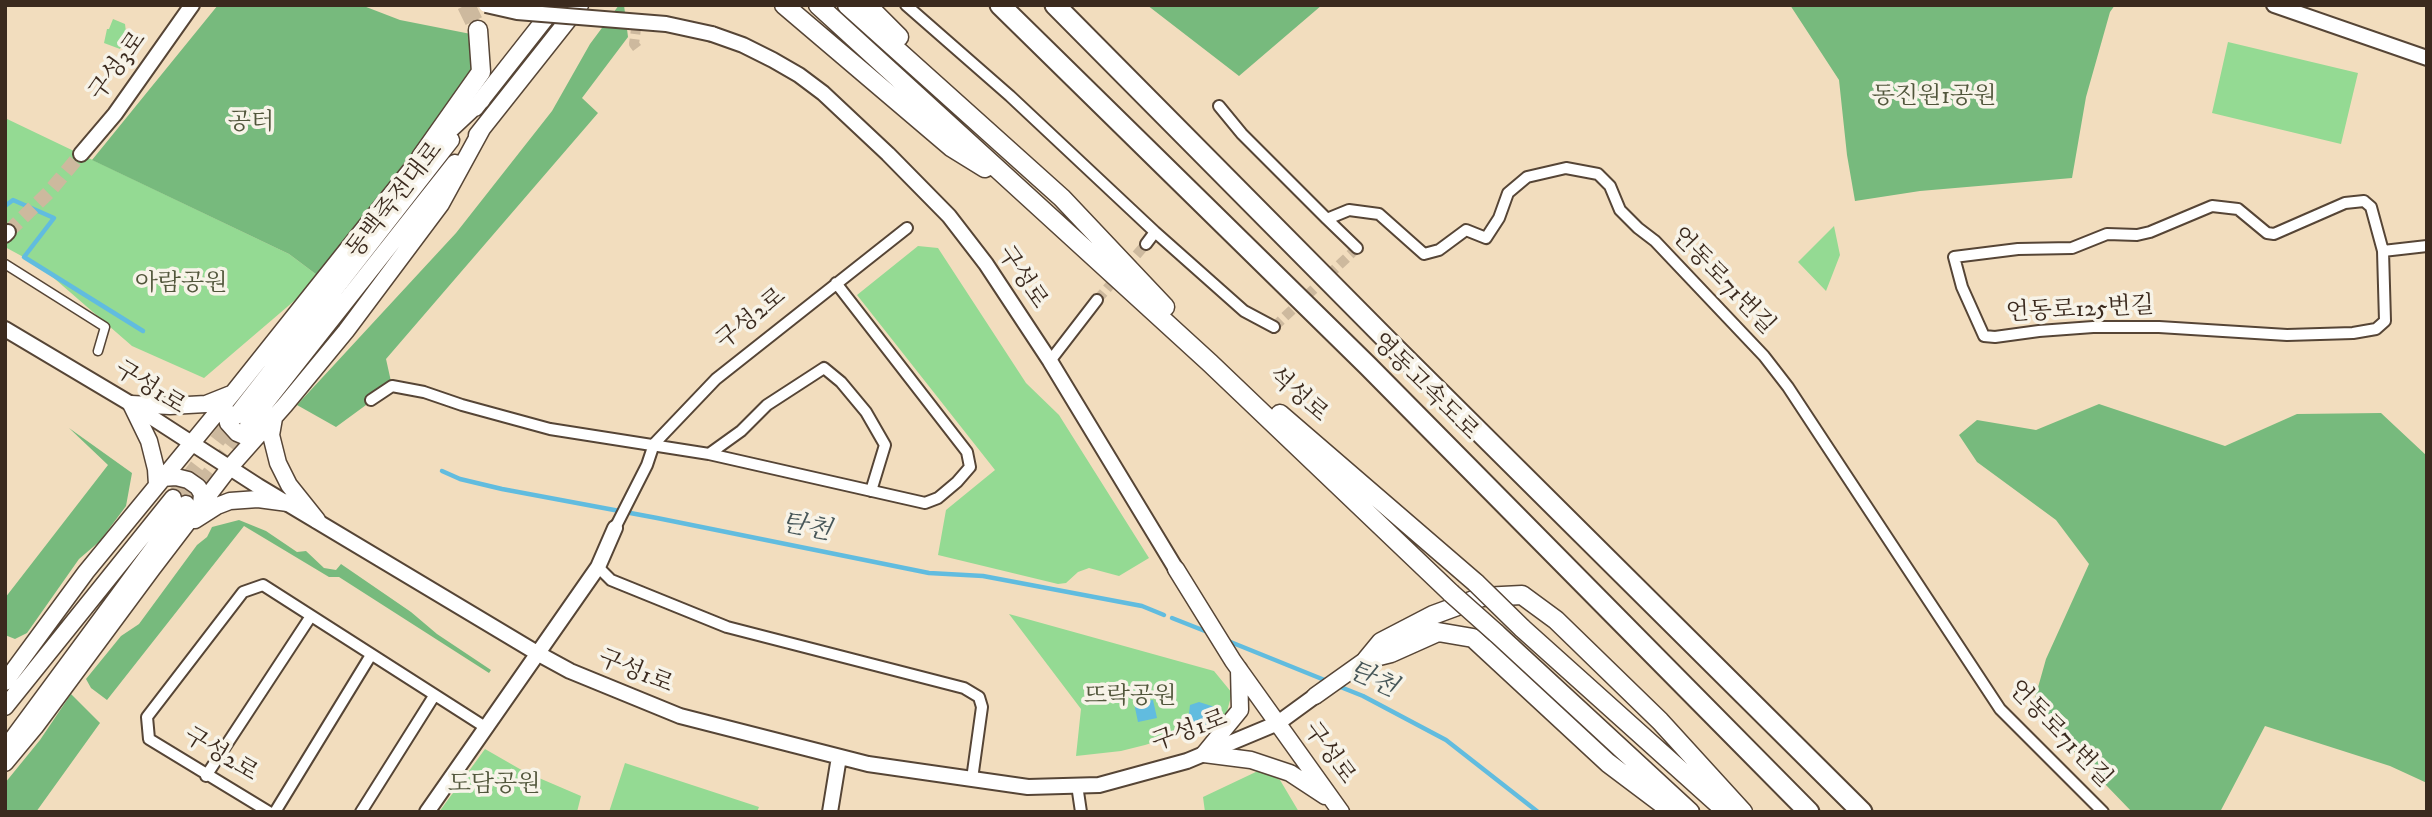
<!DOCTYPE html>
<meta charset="utf-8">
<style>
body{margin:0}
#map{position:relative;width:2432px;height:817px;overflow:hidden;background:#f2ddbe;font-family:"IM FELL DW Pica",serif}
canvas{display:block}
.frame{position:absolute;inset:0;border:7px solid #3b2a1e;pointer-events:none}
</style>
<div id="map">
<canvas width="2432" height="817"></canvas>
<div class="frame"></div>
</div>
<script>
const context = document.querySelector('canvas').getContext('2d');
context.lineJoin = 'round';
function paint(path, color) { context.fillStyle = color; context.fill(path, 'evenodd'); }
const toPath = rows => new Path2D(rows.map(r => 'M' + r).join(''));
function trace(path, color, width, dash) { context.strokeStyle = color; context.lineWidth = width; context.lineCap = dash ? 'butt' : 'round'; context.setLineDash(dash || []); context.stroke(path); }
function drawText(font, color, halo, rows, align = 'center') {
  context.font = font + ' "IM FELL DW Pica","Noto Serif KR",serif'; context.lineWidth = 7; context.setLineDash([]); context.textBaseline = 'middle'; context.strokeStyle = halo; context.fillStyle = color; for (const [text, x, y, turn = 0] of rows) {
    context.save(); context.translate(x, y); context.rotate((+turn || 0) * Math.PI / 180); context.textAlign = isNaN(turn) ? turn : align; if (halo) context.strokeText(text, 0, 0); context.fillText(text, 0, 0); context.restore();
  }
}
paint(toPath([
 [113,19,125,24,126,32,120,49,104,43,107,29,109,29],
 [2228,42,2358,73,2341,144,2212,113],
 [5,118,289,254,321,278,204,378,132,346,40,266,5,247],
 [1834,226,1840,255,1826,291,1798,262],
 [918,246,938,248,1026,383,1059,415,1149,558,1119,576,1089,568,1078,572,1066,583,1058,584,938,555,946,510,995,470,857,295],
 [1009,614,1214,671,1232,693,1226,715,1187,732,1145,745,1121,751,1076,756,1081,709],
 [485,749,525,772,581,796,577,812,439,812],
 [625,763,759,807,757,812,609,812],
 [1260,770,1280,780,1299,812,1205,812,1203,797]
]), '#94da93');
paint(toPath([
 [218,5,361,5,400,20,486,37,485,60,321,278,289,254,92,160],
 [619,5,624,5,628,37,582,98,598,113,386,359,392,386,336,427,297,405,456,233,552,111,590,44],
 [1147,5,1322,5,1239,76],
 [1790,5,2115,5,2110,12,2086,97,2072,178,1920,191,1855,201,1847,155,1839,80],
 [2099,404,2225,446,2297,414,2381,413,2427,456,2427,783,2390,766,2265,726,2220,812,2132,812,2050,727,2035,698,2046,659,2089,564,2056,520,1977,462,1959,435,1977,420,2036,430],
 [69,428,132,473,126,506,100,541,79,559,27,633,15,639,5,635,5,598,108,465],
 [239,520,266,531,297,552,306,551,324,568,336,570,341,564,411,612,437,634,491,670,489,673,339,577,329,577,244,526,107,700,91,688,86,679,121,636,139,624,197,545,207,537,212,527],
 [71,694,100,723,36,812,5,812,5,783,40,740]
]), '#77ba7d');
paint(toPath([
 [1153,700,1157,718,1138,722,1134,703],
 [1199,702,1218,708,1219,719,1190,731,1188,722,1190,705]
]), '#61bcdf');
trace(toPath([
 [5,206,13,200,54,218,24,257,143,331],
 [442,471,460,479,502,489,657,518,929,573,983,576,1142,606,1164,615],
 [1172,618,1210,633],
 [1228,641,1327,681],
 [1338,686,1363,696,1446,740,1538,812]
]), '#61bcdf', 4.5);
trace(toPath([
 [637,48,634,44,638,14],
 [1097,300,1146,244],
 [1274,327,1357,248]
]), '#cdb99e', 10, [10, 5]);
trace(toPath([
 [8,232,49,192,81,154]
]), '#cdb99e', 14, [14, 7]);
trace(toPath([
 [173,498,236,416],
 [186,504,248,425]
]), '#cdb99e', 16, [16, 8]);
trace(toPath([
 [466,5,478,30]
]), '#cdb99e', 18, [18, 9]);
const pedestrian = toPath([
 [5,264,105,327,98,351]
]);
const minor = toPath([
 [906,5,1010,96,1155,232,1244,311,1274,327],
 [1219,106,1242,134,1327,219,1349,210,1379,214,1424,254,1439,250,1466,230,1486,238,1499,218,1508,193,1527,177,1566,168,1598,174,1610,186,1620,210,1638,228,1655,241,1764,356,1788,387,2000,709,2103,812],
 [2364,201,2371,207,2383,251,2385,321,2376,329,2353,333,2287,335,2159,327,2093,327,2039,331,1995,337,1984,336,1962,287,1954,257,2018,249,2072,248,2107,234,2137,235,2150,232,2212,206,2238,209,2267,233,2274,234,2345,203,2364,201],
 [1327,219,1357,248],
 [1146,244,1155,232],
 [2383,251,2427,246],
 [1050,361,1097,300],
 [371,400,392,386,424,392,462,405,550,429,709,454,925,503,938,498,957,482,970,467,967,452,836,283],
 [709,454,741,431,767,405,824,368,841,382,866,412,885,445,871,491],
 [615,528,647,465,654,444,716,379,907,228],
 [598,567,611,580,727,627,964,688,979,697,982,707,972,779],
 [206,776,311,616],
 [1077,785,1081,812],
 [269,812,149,739,147,717,243,592,263,585,485,727],
 [275,812,371,655],
 [361,812,434,696]
]);
const tertiary = toPath([
 [2274,5,2427,58],
 [712,34,743,45,773,60,799,75,823,93,888,154,949,216,986,264,1050,361,1176,569],
 [81,154,115,114,192,5],
 [5,235,8,232],
 [5,329,131,404,258,486,537,653,570,671,680,716,868,764,1028,787,1099,785,1187,761,1278,723,1315,696],
 [427,812,598,567,615,528],
 [830,812,839,757]
]);
const secondary = toPath([
 [475,108,556,5],
 [477,135,580,5],
 [225,408,228,423,237,433,244,436,261,433],
 [236,416,451,140],
 [274,418,271,435,278,463,289,485,317,520],
 [248,425,455,163],
 [162,478,176,477,188,480,198,487,202,494,201,505],
 [157,485,156,469,149,441,131,404,170,406,206,404,231,394],
 [195,520,217,506,230,501,258,499,288,503],
 [1176,569,1233,661,1341,812],
 [5,682,86,572,233,393,421,157,482,100],
 [1315,696,1367,659],
 [5,707,173,498],
 [5,749,186,504],
 [1204,754,1251,760,1290,773,1325,796],
 [1204,754,1240,710,1239,669],
 [5,763,35,727,152,569,230,467,285,405,346,331,441,204,482,129]
]);
const trunk = toPath([
 [784,5,951,147,985,168],
 [818,5,1210,363,1451,593],
 [847,5,1062,198,1165,307],
 [867,5,899,37],
 [421,157,481,72,478,30],
 [1280,414,1476,583],
 [1522,628,1727,812],
 [1496,633,1690,812],
 [1367,659,1381,642,1433,615,1482,597,1522,595,1556,620,1660,721,1743,812],
 [1367,659,1391,653,1438,632,1473,638,1608,763,1673,812]
]);
const motorway = toPath([
 [1000,5,1368,366,1809,812],
 [1055,5,1393,346,1862,812]
]);
trace(pedestrian, '#564536', 11);
trace(minor, '#564536', 14);
trace(tertiary, '#564536', 18);
trace(secondary, '#564536', 19);
trace(trunk, '#564536', 21);
trace(motorway, '#564536', 23);
trace(pedestrian, '#fff', 8);
trace(minor, '#fff', 10);
trace(tertiary, '#fff', 14);
trace(secondary, '#fff', 16);
trace(trunk, '#fff', 18);
trace(motorway, '#fff', 19);
const tertiaryBridge = toPath([
 [486,5,517,12,666,24,712,34]
]);
const trunkBridge = toPath([
 [1476,583,1522,628],
 [1451,593,1496,633]
]);
trace(tertiaryBridge, '#564536', 18, []);
trace(trunkBridge, '#564536', 21, []);
trace(tertiaryBridge, '#fff', 14);
trace(trunkBridge, '#fff', 18);
drawText('24px', '#3b2a1e', '#f7f3e8', [
 ["구성3로",119,67,-54],
 ["동백죽전대로",396,201,-52],
 ["구성로",1021,278,56],
 ["언동로71번길",1722,282,46],
 ["언동로125번길",2080,311,-3],
 ["구성2로",752,320,-39],
 ["영동고속도로",1424,388,45],
 ["구성1로",149,389,32],
 ["석성로",1297,396,41],
 ["구성1로",635,673,22],
 ["구성1로",1190,732,-20],
 ["언동로71번길",2059,735,46],
 ["구성로",1328,754,54],
 ["구성2로",220,756,31]
]);
drawText('24px', '#51563b', '#f7f3e8', [
 ["동진원1공원",1934,98],
 ["공터",251,124],
 ["아람공원",181,285],
 ["뜨락공원",1130,698],
 ["도담공원",494,786]
]);
drawText('italic 26px', '#465658', '#f7f3e8', [
 ["탄천",806,529,11],
 ["탄천",1372,681,25]
]);
</script>
